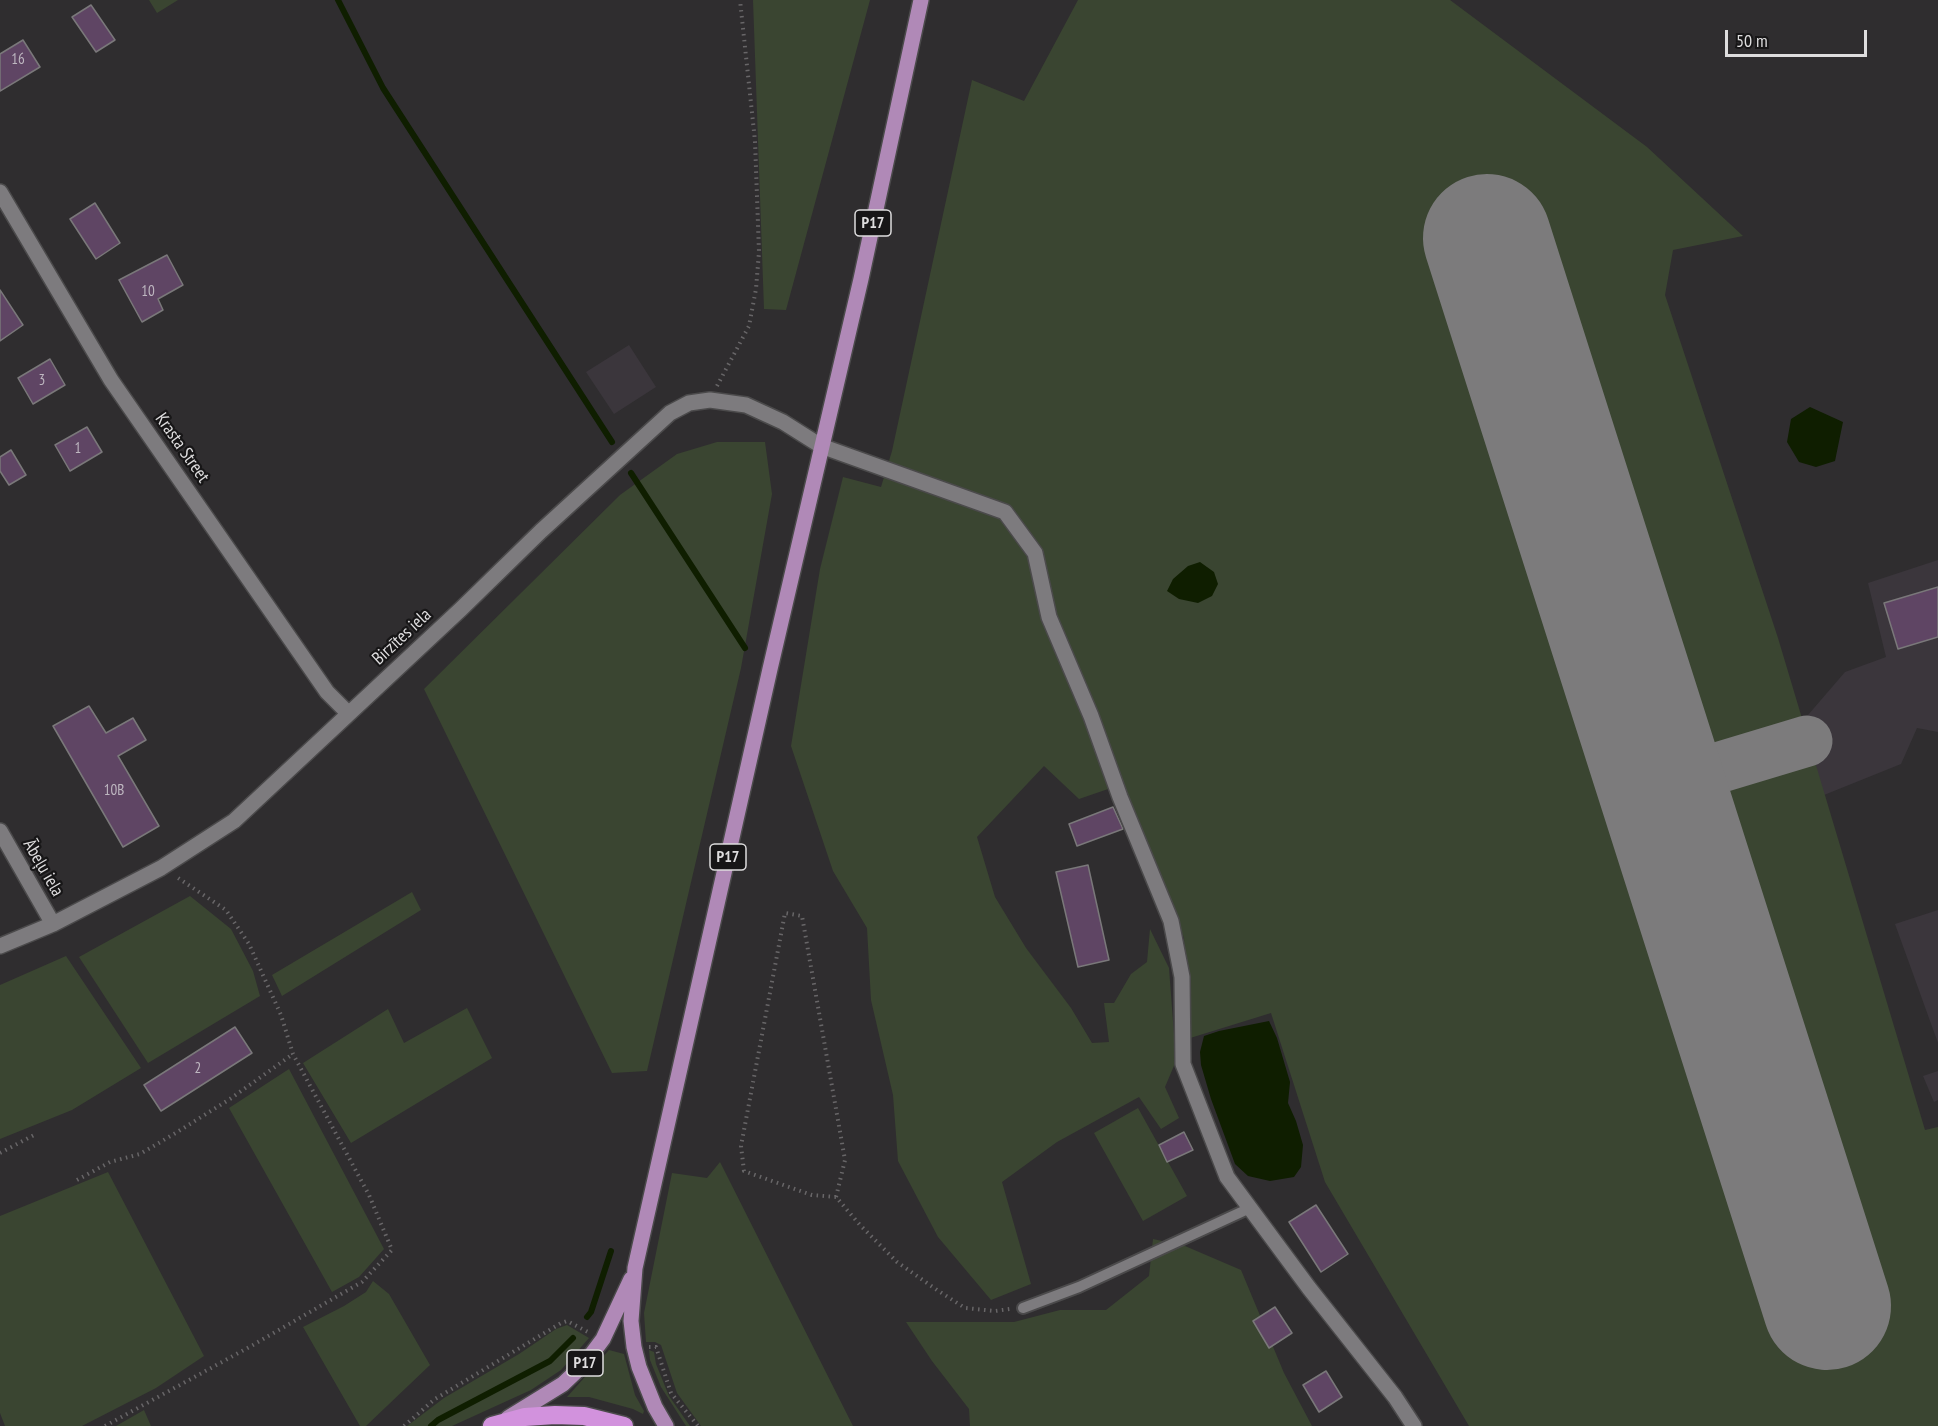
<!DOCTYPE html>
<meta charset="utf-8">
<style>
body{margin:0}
#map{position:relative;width:1938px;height:1426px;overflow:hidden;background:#2f2d2f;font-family:"PT Sans Narrow",sans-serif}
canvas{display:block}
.scale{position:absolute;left:1725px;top:30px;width:142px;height:27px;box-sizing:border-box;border:3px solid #deddde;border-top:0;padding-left:8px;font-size:18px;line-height:21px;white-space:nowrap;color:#deddde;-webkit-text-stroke:4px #171617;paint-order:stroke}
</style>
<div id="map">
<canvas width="1938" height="1426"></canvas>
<div class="scale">50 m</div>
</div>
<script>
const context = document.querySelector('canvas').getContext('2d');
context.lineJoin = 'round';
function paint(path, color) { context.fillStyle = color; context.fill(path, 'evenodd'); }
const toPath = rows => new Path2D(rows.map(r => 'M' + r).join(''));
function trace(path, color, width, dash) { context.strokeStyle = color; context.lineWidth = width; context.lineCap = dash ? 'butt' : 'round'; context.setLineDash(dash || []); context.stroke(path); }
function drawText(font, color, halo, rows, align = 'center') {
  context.font = font + ' "PT Sans Narrow",sans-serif'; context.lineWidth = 4.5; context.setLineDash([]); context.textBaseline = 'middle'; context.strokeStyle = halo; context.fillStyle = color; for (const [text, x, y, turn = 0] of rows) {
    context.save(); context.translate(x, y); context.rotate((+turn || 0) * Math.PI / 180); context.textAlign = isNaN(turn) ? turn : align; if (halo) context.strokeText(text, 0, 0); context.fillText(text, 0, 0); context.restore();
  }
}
paint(toPath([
 [629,345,656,387,614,414,586,372],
 [1938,560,1938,732,1917,728,1901,764,1824,795,1802,722,1845,672,1886,657,1868,583],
 [1938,910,1938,1043,1895,924],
 [1938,1071,1938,1100,1934,1102,1923,1076]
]), '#3b363c');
paint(toPath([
 [149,0,178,0,157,13],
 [753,0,870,0,786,310,764,309],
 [1078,0,1450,0,1647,147,1743,236,1673,250,1665,295,1778,638,1925,1130,1938,1127,1938,1426,1469,1426,1325,1182,1271,1013,1187,1039,1184,938,1125,794,1111,788,1079,799,1044,766,977,837,995,897,1026,948,1071,1008,1092,1043,1109,1042,1104,1003,1114,1003,1131,974,1147,962,1150,929,1169,968,1176,1061,1165,1087,1179,1118,1161,1129,1139,1097,1057,1142,1002,1182,1031,1284,991,1300,938,1237,898,1161,893,1095,871,1000,867,928,833,871,791,746,820,569,843,477,881,487,892,451,972,80,1024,101],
 [717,442,765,442,772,494,741,668,647,1071,612,1073,424,689,620,495,677,454],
 [412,892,421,910,282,996,272,975],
 [190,896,231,929,253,971,260,996,148,1063,79,957],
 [66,956,141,1068,72,1110,0,1139,0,985],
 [467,1008,492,1058,351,1143,303,1063,388,1009,404,1043],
 [289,1069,384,1249,359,1277,332,1292,229,1108],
 [1138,1108,1187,1196,1143,1221,1094,1133],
 [720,1162,853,1426,701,1426,677,1393,661,1345,655,1342,646,1342,644,1313,672,1173,707,1178],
 [108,1172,204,1356,156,1388,82,1426,5,1426,0,1413,0,1216],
 [1153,1239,1185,1246,1241,1270,1284,1373,1312,1426,970,1426,969,1409,932,1361,906,1322,1014,1322,1060,1310,1106,1310,1149,1276],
 [373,1281,389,1294,430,1365,366,1426,360,1426,303,1327,344,1306,366,1292],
 [567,1325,589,1338,561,1370,531,1390,452,1426,407,1426,444,1398,519,1354,556,1329],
 [609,1350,624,1354,635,1395,644,1411,643,1414,633,1409,589,1397,567,1397],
 [649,1350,654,1352,656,1364,669,1396,690,1426,686,1426,661,1387,650,1360],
 [144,1410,151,1426,116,1426]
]), '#3a4531');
paint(toPath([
 [1810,407,1843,422,1835,461,1816,467,1799,462,1787,442,1791,419],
 [1200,562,1214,572,1218,584,1212,596,1198,603,1179,599,1167,591,1173,579,1188,566],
 [1269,1021,1277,1038,1290,1082,1288,1103,1296,1121,1303,1145,1301,1167,1294,1177,1270,1181,1248,1176,1235,1164,1211,1099,1201,1065,1200,1052,1204,1036,1219,1031]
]), '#0f1e00');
trace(toPath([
 [338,0,383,88,612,442],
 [631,473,745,648],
 [587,1317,591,1312,611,1251],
 [431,1426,438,1420,550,1361,573,1338]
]), '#0f1e00', 6);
trace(toPath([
 [1661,785,1807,741]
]), '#7c7b7c', 51);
trace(toPath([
 [1487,238,1827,1306]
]), '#7c7b7c', 128);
const building = toPath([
 [91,5,115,40,96,52,72,17,91,5],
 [23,40,40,67,0,91,0,54,23,40],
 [95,203,120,243,96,259,70,219,95,203],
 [167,255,183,285,158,299,163,310,142,322,119,280,167,255],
 [0,290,23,325,0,341,0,290],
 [50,359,65,385,33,404,18,378,50,359],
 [87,427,102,452,70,471,55,445,87,427],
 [11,450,26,475,9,485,0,471,0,457,11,450],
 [1938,587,1938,637,1898,649,1884,603,1938,587],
 [89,706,106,733,133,718,146,740,118,756,159,826,123,847,53,726,89,706],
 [1113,807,1123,829,1077,846,1069,824,1113,807],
 [1088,865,1109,960,1078,967,1056,872,1088,865],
 [235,1027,252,1053,161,1111,144,1085,235,1027],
 [1184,1132,1193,1150,1167,1162,1159,1145,1184,1132],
 [1316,1205,1348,1254,1321,1272,1289,1222,1316,1205],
 [1275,1307,1292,1333,1269,1348,1253,1321,1275,1307],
 [1326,1371,1342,1397,1319,1412,1303,1385,1326,1371]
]);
paint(building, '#5f4564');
trace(building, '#7a787a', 1.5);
const lane = toPath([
 [1023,1308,1079,1287,1250,1208]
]);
const street = toPath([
 [0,192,111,380,327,692,348,713],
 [0,831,53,924],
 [0,946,53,924,161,868,234,821,461,609,541,531,670,413,689,403,710,400,746,405,783,422,821,446,1005,512,1035,553,1049,617,1091,716,1120,797,1171,921,1182,977,1183,1064,1227,1177,1309,1288,1395,1397,1414,1426]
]);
const primary = toPath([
 [508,1418,563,1384,585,1363,603,1339,631,1279],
 [666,1426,655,1407,639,1367,634,1347,631,1321,635,1268,770,669,861,279,921,0]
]);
const highway = toPath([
 [492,1426,525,1417,555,1415,584,1416,624,1426]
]);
trace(lane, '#4b4a4b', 14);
trace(street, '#4b4a4b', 18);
trace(primary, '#4b4a4b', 18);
trace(highway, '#4b4a4b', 21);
trace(toPath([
 [717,386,749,326,756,289,759,252,755,141,740,0],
 [0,1153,36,1134],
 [77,1180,110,1162,140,1154,174,1134,230,1099,293,1054],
 [836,1197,812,1195,744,1171,741,1146,785,913,802,916,845,1160,836,1197,860,1225,897,1262,937,1290,965,1308,995,1311,1010,1309],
 [649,1347,656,1347,671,1393,698,1426],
 [105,1426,253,1345,362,1282,392,1250,369,1195,293,1054,281,1015,249,944,226,910,175,876],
 [404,1426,435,1399,561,1323,567,1321,588,1332]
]), '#686668', 4, [1.5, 4.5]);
trace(lane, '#7d7b7e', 10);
trace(street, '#7d7b7e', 15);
trace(primary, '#b089b7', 15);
trace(highway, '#d292dd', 18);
drawText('15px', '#beb7c0', null, [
 ["16",18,60],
 ["10",148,292],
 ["3",42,381],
 ["1",78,449],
 ["10B",114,791],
 ["2",198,1069]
]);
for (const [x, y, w] of [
 [873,223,36],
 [728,857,36],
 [585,1363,36]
]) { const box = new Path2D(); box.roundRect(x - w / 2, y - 13, w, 26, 4.5); context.fillStyle = '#171617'; context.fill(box); trace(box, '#deddde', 1.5); }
drawText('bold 16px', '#deddde', null, [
 ["P17",873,223],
 ["P17",728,857],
 ["P17",585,1363]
]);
drawText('18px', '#deddde', '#171617', [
 ["Krasta Street",182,448,55],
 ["Birzītes iela",402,637,-43],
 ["Ābeļu iela",43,868,60]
]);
</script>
